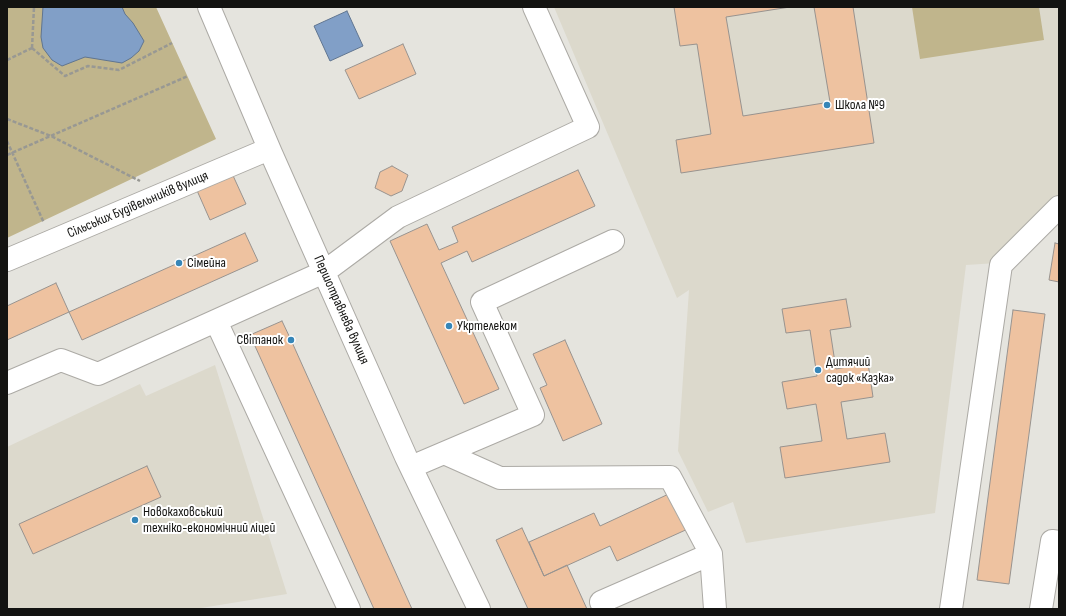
<!DOCTYPE html>
<meta charset="utf-8">
<style>
body{margin:0}
#map{position:relative;width:1066px;height:616px;overflow:hidden;background:#e5e4de;font-family:"Sofia Sans Condensed",sans-serif}
canvas{display:block}
.frame{position:absolute;inset:0;border:8px solid #131311;pointer-events:none}
</style>
<div id="map">
<canvas width="1066" height="616"></canvas>
<div class="frame"></div>
</div>
<script>
const context = document.querySelector('canvas').getContext('2d');
context.lineJoin = 'round';
function paint(path, color) { context.fillStyle = color; context.fill(path, 'evenodd'); }
const toPath = rows => new Path2D(rows.map(r => 'M' + r).join(''));
function trace(path, color, width, dash) { context.strokeStyle = color; context.lineWidth = width; context.lineCap = dash ? 'butt' : 'round'; context.setLineDash(dash || []); context.stroke(path); }
function drawText(font, color, halo, rows, align = 'center') {
  context.font = font + ' "Sofia Sans Condensed",sans-serif'; context.lineWidth = 4; context.setLineDash([]); context.textBaseline = 'middle'; context.strokeStyle = halo; context.fillStyle = color; for (const [text, x, y, turn = 0] of rows) {
    context.save(); context.translate(x, y); context.rotate((+turn || 0) * Math.PI / 180); context.textAlign = isNaN(turn) ? turn : align; if (halo) context.strokeText(text, 0, 0); context.fillText(text, 0, 0); context.restore();
  }
}
paint(toPath([
 [554,7,1059,7,1059,202,997,263,966,265,935,513,746,543,733,502,708,512,678,451,689,290,677,298],
 [215,365,287,594,195,609,7,609,7,447,140,384,146,396]
]), '#dcd9cc');
paint(toPath([
 [7,7,156,7,216,139,7,238],
 [912,7,1039,7,1044,40,920,59]
]), '#c0b58c');
const water = toPath([
 [43,7,122,7,125,14,133,23,144,41,139,51,131,58,122,63,85,57,62,66,52,60,43,48,41,37,43,7],
 [347,11,363,46,330,61,314,26,347,11]
]);
paint(water, '#819fc7');
trace(water, '#607590', 1);
const building = toPath([
 [674,7,790,7,726,17,743,116,830,102,814,7,853,7,874,143,681,173,676,140,711,134,697,44,680,46,674,7],
 [403,44,416,74,359,99,345,70,403,44],
 [392,166,408,175,402,191,391,196,375,188,380,172,392,166],
 [230,169,246,204,210,220,195,186,230,169],
 [578,170,595,206,472,262,467,251,441,263,499,389,464,404,390,241,427,224,439,250,458,242,452,227,578,170],
 [245,233,258,261,82,340,69,312,245,233],
 [1055,243,1059,244,1059,282,1049,280,1055,243],
 [56,283,69,312,7,340,7,306,56,283],
 [846,299,851,327,830,330,836,369,868,363,873,397,841,402,847,439,885,433,890,462,785,478,780,447,822,441,816,404,787,409,782,382,817,376,810,330,786,333,782,309,846,299],
 [1013,310,1045,314,1009,584,977,580,1013,310],
 [282,321,291,340,412,609,374,609,250,335,282,321],
 [565,340,602,424,563,441,540,388,547,385,533,354,565,340],
 [147,466,161,497,33,554,19,524,147,466],
 [673,492,690,528,617,561,610,546,544,576,529,542,594,513,600,526,673,492],
 [522,528,544,576,567,565,587,609,528,609,496,540,522,528]
]);
paint(building, '#eec2a0');
trace(building, '#98938f', 1);
const minor = toPath([
 [209,7,271,153,406,457,479,609],
 [7,260,269,149],
 [216,321,349,609],
 [7,383,61,360,98,374,324,272,398,217,588,127,534,7],
 [444,453,500,478,670,477,711,554,715,609],
 [411,467,533,415,482,302,613,241],
 [604,609,601,602,711,554],
 [951,609,1001,265,1059,207],
 [1041,609,1052,541,1059,542]
]);
trace(minor, '#acaaa5', 24);
trace(toPath([
 [32,48,65,76,88,66,119,70,172,43],
 [32,48,34,7],
 [7,60,32,48],
 [7,119,51,136,140,181],
 [7,141,44,223],
 [7,155,188,76]
]), '#989893', 2.5, [4, 2]);
trace(minor, '#fff', 22);
for (const [x, y, r, color] of [
 [827,105,4,"#3686b8"],
 [179,263,4,"#3686b8"],
 [449,326,4,"#3686b8"],
 [291,340,4,"#3686b8"],
 [818,370,4,"#3686b8"],
 [135,520,4,"#3686b8"]
]) { const dot = new Path2D(); dot.arc(x, y, r, 0, 2 * Math.PI); context.fillStyle = color; context.fill(dot); trace(dot, '#fff', 1.5); }
drawText('14px', '#131311', '#fff', [
 ["Школа №9",835,105],
 ["Сімейна",187,263],
 ["Укртелеком",457,326],
 ["Свiтанок",283,340,"right"],
 ["Дитячий",826,362],
 ["садок «Казка»",826,378],
 ["Новокаховський",143,512],
 ["техніко-економічний ліцей",143,528]
], 'left');
drawText('14px', '#131311', '#fff', [
 ["Сільських Будівельників вулиця",138,205,-23],
 ["Першотравнева вулиця",341,310,66]
]);
</script>
